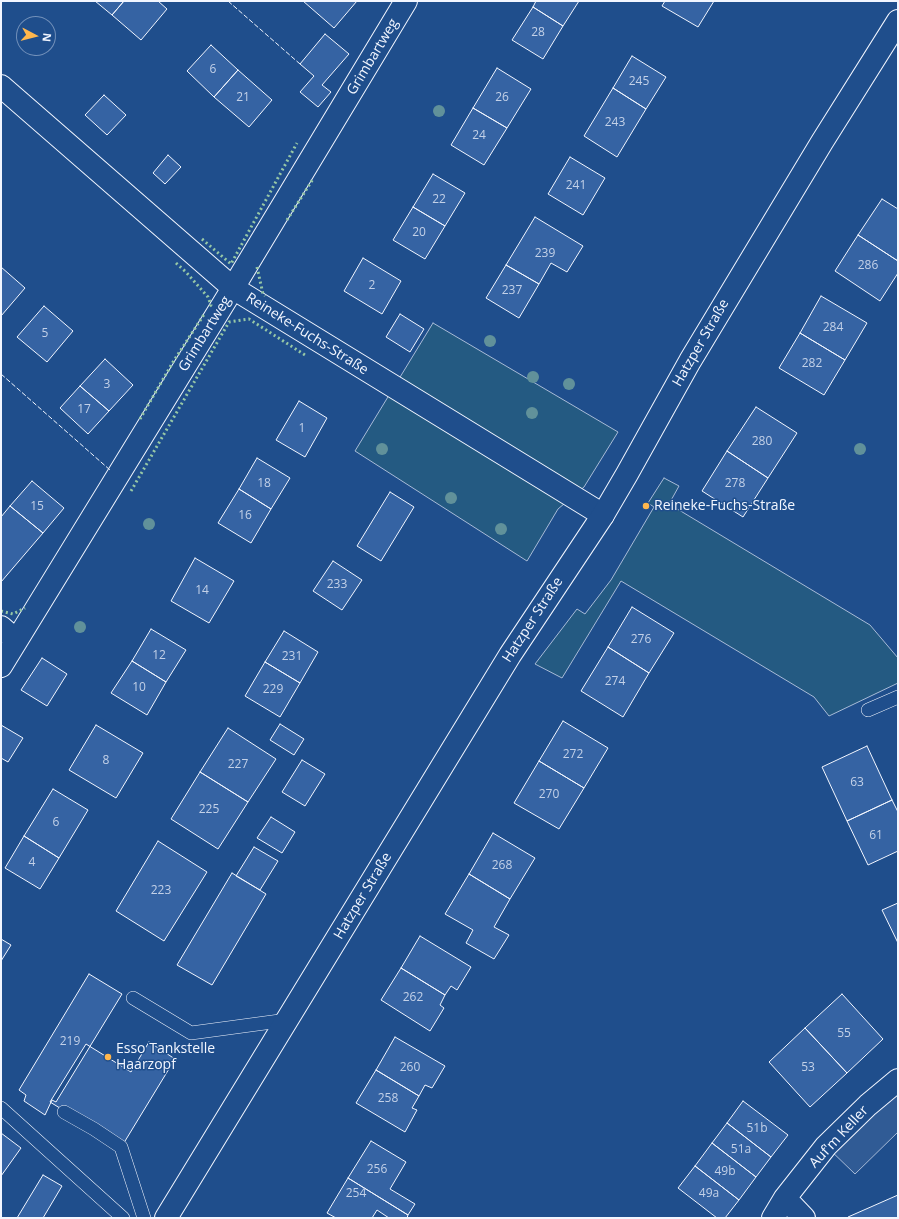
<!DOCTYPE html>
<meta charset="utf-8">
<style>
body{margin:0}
#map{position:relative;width:899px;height:1219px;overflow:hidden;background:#1f4e8c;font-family:"Open Sans",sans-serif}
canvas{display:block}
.frame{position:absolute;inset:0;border:2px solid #f2f6ff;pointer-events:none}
.north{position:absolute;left:16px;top:16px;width:40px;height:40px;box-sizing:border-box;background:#1f4e8c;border:1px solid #7391ba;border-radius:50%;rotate:97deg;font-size:11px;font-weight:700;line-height:16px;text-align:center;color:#f2f6ff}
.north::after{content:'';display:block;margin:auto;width:14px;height:18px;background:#ffb74d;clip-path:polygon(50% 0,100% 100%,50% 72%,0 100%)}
</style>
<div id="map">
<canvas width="899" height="1219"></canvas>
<div class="frame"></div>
<div class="north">N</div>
</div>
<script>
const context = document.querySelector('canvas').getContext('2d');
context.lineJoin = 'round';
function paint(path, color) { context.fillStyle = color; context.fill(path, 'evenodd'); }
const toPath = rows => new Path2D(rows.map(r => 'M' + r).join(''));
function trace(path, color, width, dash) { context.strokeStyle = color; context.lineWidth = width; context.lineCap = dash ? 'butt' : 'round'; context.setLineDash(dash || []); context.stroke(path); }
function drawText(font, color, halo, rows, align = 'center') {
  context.font = font + ' "Open Sans",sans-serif'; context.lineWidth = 3; context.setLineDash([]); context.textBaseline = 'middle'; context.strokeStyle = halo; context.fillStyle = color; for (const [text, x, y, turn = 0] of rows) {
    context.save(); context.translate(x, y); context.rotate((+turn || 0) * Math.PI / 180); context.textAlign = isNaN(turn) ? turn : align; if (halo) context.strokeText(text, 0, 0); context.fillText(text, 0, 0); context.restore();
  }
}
const green = toPath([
 [433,323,618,432,584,487,558,509,527,561,355,451,433,323],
 [664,478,679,486,669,504,870,625,898,658,898,683,829,716,814,697,621,581,562,678,535,664,577,609,585,614,611,580,654,507,648,503,664,478]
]);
paint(green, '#245a82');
trace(green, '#a8bbd7', 1);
const parking = toPath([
 [898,1081,898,1132,855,1174,826,1146,898,1081]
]);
paint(parking, '#305b95');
trace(parking, '#a8bbd7', 1);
const building = toPath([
 [95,1,124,1,112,15,95,1],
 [124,1,158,1,167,9,141,40,112,15,124,1],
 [303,1,357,1,334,28,303,1],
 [536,1,579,1,563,26,533,7,536,1],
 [665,1,714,1,698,27,662,6,665,1],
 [533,7,563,26,543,59,512,40,533,7],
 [325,34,349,54,322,85,331,92,318,107,300,92,314,76,300,64,325,34],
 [211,45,238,70,214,97,187,71,211,45],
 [632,56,666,77,646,109,613,88,632,56],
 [497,68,531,89,507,128,473,108,497,68],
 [238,70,272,100,249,127,214,97,238,70],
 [613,88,646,109,617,157,584,136,613,88],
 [104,95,126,115,107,135,85,115,104,95],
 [473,108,507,128,484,165,451,145,473,108],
 [168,155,181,167,165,184,153,173,168,155],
 [570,157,605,178,583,215,548,194,570,157],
 [433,174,465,193,445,226,413,207,433,174],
 [882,199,898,209,898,261,858,235,882,199],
 [413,207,445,226,425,259,393,240,413,207],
 [535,217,583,246,567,272,551,263,539,284,506,265,535,217],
 [858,235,898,261,898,273,880,301,835,271,858,235],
 [363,258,401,281,382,314,344,291,363,258],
 [506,265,539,284,519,318,486,298,506,265],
 [1,267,25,288,1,316,1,267],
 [821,296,867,323,845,360,800,333,821,296],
 [44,306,73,331,47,362,17,337,44,306],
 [400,314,424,329,410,352,386,337,400,314],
 [800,333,845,360,824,395,779,368,800,333],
 [105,359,133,385,109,411,80,386,105,359],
 [80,386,109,411,88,434,60,408,80,386],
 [299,401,327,418,305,457,276,440,299,401],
 [756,407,797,433,768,478,727,451,756,407],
 [727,451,768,478,743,517,702,491,727,451],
 [257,458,290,478,271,509,239,489,257,458],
 [32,481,64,508,43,533,10,506,32,481],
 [239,489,271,509,251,543,218,523,239,489],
 [390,492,414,507,381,561,357,546,390,492],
 [10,506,43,533,1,582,1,517,10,506],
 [195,558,234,581,209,623,171,601,195,558],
 [333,561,362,580,342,610,313,591,333,561],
 [632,607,674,633,649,673,608,647,632,607],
 [151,629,186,650,166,682,132,661,151,629],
 [284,631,318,652,300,683,265,662,284,631],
 [608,647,649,673,623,717,581,691,608,647],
 [42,658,67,674,47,706,21,690,42,658],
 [132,661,166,682,147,715,111,693,132,661],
 [265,662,300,683,280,717,245,696,265,662],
 [563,721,608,748,584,788,539,761,563,721],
 [280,724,304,739,294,755,270,740,280,724],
 [1,725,23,738,8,762,1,758,1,725],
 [96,725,143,753,116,798,69,770,96,725],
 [228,728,276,759,248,802,200,772,228,728],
 [867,746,892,800,847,821,822,767,867,746],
 [302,760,325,774,305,806,282,792,302,760],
 [539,761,584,788,559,829,514,803,539,761],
 [200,772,248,802,218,849,171,819,200,772],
 [53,789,88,810,59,858,24,836,53,789],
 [892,800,898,812,898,851,868,865,847,821,892,800],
 [271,817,295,832,282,853,257,838,271,817],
 [493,833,535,858,510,899,469,874,493,833],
 [24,836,59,858,40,889,5,868,24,836],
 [158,841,207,872,164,941,116,911,158,841],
 [254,847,278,861,260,890,236,876,254,847],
 [232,873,266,894,212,985,177,965,232,873],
 [469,874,510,899,494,927,509,935,494,959,466,943,473,930,445,914,469,874],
 [898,903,898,943,882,910,898,903],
 [420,936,471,967,457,990,451,986,445,995,401,968,420,936],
 [1,939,11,945,1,961,1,939],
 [401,968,445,995,440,1005,444,1008,430,1031,381,1000,401,968],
 [89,974,122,994,56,1102,52,1100,45,1115,24,1101,26,1095,19,1090,89,974],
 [842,994,883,1039,847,1073,805,1028,842,994],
 [805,1028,847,1073,810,1107,769,1062,805,1028],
 [395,1037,445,1066,432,1088,425,1085,419,1096,376,1070,395,1037],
 [149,1042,175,1059,122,1146,50,1102,86,1044,131,1072,149,1042],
 [376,1070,419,1096,412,1108,417,1110,405,1132,356,1103,376,1070],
 [743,1101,788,1135,771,1157,727,1123,743,1101],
 [727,1123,771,1157,756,1177,712,1143,727,1123],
 [1,1133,21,1148,1,1176,1,1133],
 [371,1141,406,1162,390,1189,415,1204,408,1215,348,1178,371,1141],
 [712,1143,756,1177,739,1200,695,1166,712,1143],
 [695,1166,739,1200,725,1218,717,1218,678,1188,695,1166],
 [43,1175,62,1186,43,1218,17,1218,43,1175],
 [348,1178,408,1215,407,1218,389,1218,377,1210,372,1218,336,1218,327,1213,348,1178],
 [898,1195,898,1218,848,1218,848,1217,898,1195]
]);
paint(building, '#3563a3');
trace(building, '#f2f6ff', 1);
const lane = toPath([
 [868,710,898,697],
 [133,998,191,1033,287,1020],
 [1,1108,123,1218],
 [64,1112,94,1129,121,1147,144,1218]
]);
const street = toPath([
 [1,86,233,288,603,515],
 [1,627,16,640],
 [1,666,233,288,406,1],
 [785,1198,804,1218],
 [773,1218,785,1198,826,1146,868,1105,898,1080]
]);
const secondary = toPath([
 [166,1218,510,655,603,515,627,474,690,361,822,142,898,21]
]);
trace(lane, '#f2f6ff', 14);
trace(street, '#f2f6ff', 24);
trace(secondary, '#f2f6ff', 24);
trace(lane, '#1f4e8c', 13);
trace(street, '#1f4e8c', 22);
trace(secondary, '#1f4e8c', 22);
trace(toPath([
 [287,220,313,179],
 [202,239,231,264,297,143],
 [176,263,186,272,208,297,211,305,209,307],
 [257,267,263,294,265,296],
 [140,419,173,362,205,313],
 [131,491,229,322,249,319,305,355],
 [1,611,13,614,25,608]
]), '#97c8a6', 3, [2, 3]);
trace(toPath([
 [228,1,300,64],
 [1,374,110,470]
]), '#f2f6ff', 1, [5, 2]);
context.fillStyle = '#61919a';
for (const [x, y] of [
 [439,111],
 [490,341],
 [533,377],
 [569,384],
 [532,413],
 [382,449],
 [860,449],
 [451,498],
 [149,524],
 [501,529],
 [80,627]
]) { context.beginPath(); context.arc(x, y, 6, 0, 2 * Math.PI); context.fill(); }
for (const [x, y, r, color] of [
 [646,506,4,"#ffb74d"],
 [108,1057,4,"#ffb74d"]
]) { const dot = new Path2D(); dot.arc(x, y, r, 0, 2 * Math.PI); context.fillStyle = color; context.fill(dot); trace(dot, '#1f4e8c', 1.5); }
drawText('12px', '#c3d1e8', null, [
 ["28",538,33],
 ["6",213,70],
 ["245",639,82],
 ["21",243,98],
 ["26",502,98],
 ["243",615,123],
 ["24",479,136],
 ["241",576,186],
 ["22",439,200],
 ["20",419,233],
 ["239",545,254],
 ["286",868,266],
 ["2",372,286],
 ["237",512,291],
 ["284",833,328],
 ["5",45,334],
 ["282",812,364],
 ["3",107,385],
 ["17",84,410],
 ["1",302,429],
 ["280",762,442],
 ["18",264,484],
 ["278",735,484],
 ["15",37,507],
 ["16",245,516],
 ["233",337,585],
 ["14",202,591],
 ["276",641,640],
 ["12",159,656],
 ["231",292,657],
 ["274",615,682],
 ["10",139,688],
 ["229",273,690],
 ["272",573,755],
 ["8",106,761],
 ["227",238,765],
 ["63",857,783],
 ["270",549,795],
 ["225",209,810],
 ["6",56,823],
 ["61",876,836],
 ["4",32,863],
 ["268",502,866],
 ["223",161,891],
 ["262",413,998],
 ["55",844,1034],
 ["219",70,1042],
 ["260",410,1068],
 ["53",808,1068],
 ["258",388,1099],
 ["51b",757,1129],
 ["51a",741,1150],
 ["256",377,1170],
 ["49b",725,1172],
 ["254",356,1194],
 ["49a",709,1194]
]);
drawText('14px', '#f2f6ff', '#1f4e8c', [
 ["Grimbartweg",373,57,-59],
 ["Grimbartweg",205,334,-58],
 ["Reineke-Fuchs-Straße",307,334,32],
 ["Hatzper Straße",701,343,-60],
 ["Hatzper Straße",533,620,-57],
 ["Hatzper Straße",363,896,-59],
 ["Auf'm Keller",839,1137,-47]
]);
drawText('14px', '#f2f6ff', '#1f4e8c', [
 ["Reineke-Fuchs-Straße",654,506],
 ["Esso Tankstelle",116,1049],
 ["Haarzopf",116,1065]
], 'left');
</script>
